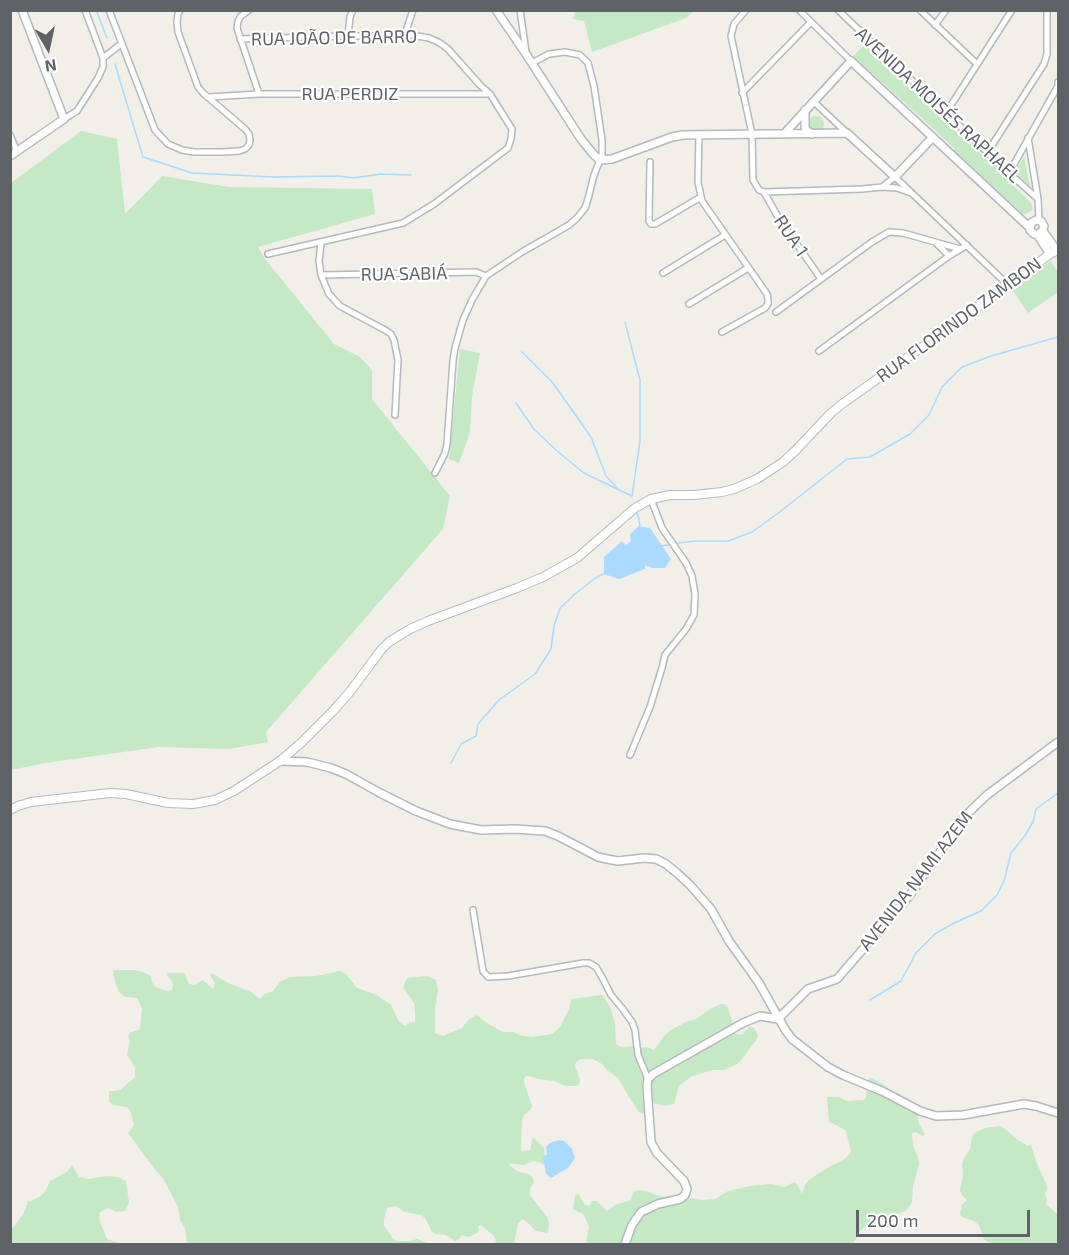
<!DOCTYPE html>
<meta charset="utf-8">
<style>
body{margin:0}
#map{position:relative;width:1069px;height:1255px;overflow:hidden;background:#f1efe8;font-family:"Exo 2",sans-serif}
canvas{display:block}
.frame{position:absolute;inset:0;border:12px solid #5f6368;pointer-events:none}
.north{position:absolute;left:18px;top:18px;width:60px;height:60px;-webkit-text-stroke:4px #fff;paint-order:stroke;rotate:171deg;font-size:16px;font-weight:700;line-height:24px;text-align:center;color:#5f6368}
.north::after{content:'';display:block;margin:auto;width:21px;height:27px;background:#5f6368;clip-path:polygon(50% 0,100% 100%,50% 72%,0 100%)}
.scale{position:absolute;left:856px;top:1210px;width:174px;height:27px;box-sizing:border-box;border:3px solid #5f6368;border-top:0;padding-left:8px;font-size:18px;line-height:21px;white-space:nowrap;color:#5f6368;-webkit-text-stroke:4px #fff;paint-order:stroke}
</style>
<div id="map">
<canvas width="1069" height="1255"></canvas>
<div class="frame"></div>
<div class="north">N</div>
<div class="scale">200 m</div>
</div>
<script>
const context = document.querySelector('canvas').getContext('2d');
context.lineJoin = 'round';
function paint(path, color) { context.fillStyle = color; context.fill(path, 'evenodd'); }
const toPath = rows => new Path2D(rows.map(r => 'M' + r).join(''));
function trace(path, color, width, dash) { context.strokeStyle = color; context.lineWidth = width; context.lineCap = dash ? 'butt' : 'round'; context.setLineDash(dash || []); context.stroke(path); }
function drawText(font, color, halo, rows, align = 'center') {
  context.font = font + ' "Exo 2",sans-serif'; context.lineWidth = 4.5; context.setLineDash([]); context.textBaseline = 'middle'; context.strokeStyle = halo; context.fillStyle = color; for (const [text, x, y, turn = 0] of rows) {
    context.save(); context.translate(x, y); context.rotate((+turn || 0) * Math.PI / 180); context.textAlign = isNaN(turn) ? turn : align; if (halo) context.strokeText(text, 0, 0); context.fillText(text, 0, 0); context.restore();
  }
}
paint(toPath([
 [575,11,575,10,694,11,686,18,592,52,584,21,573,19],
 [865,45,964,140,966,139,1031,203,1033,209,1026,214,1023,214,954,151,955,149,925,121,853,56],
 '808 124a8 8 0 1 1 16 0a8 8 0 1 1-16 0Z',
 [81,131,117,139,125,214,162,176,229,187,372,189,375,214,258,247,265,259,334,344,360,357,372,370,372,399,450,496,443,529,266,732,268,742,229,749,159,747,45,763,11,770,11,183],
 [1024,157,1030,186,1015,172],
 [1051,261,1058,273,1058,292,1028,313,1011,288],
 [460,349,480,353,472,396,470,432,459,463,449,459],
 [113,970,135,970,145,973,151,976,152,982,155,987,168,991,172,990,173,984,172,981,167,975,167,973,184,973,189,984,194,985,203,980,213,989,215,983,210,975,212,973,228,983,251,992,260,999,265,994,273,991,280,982,289,977,316,976,340,971,346,974,357,988,377,995,391,1005,399,1022,405,1026,410,1022,415,1022,415,1013,414,1003,403,987,407,978,427,976,436,980,438,990,435,1008,435,1033,443,1036,462,1028,468,1020,477,1015,487,1023,503,1032,513,1032,523,1036,532,1037,552,1034,560,1027,569,1009,571,999,602,995,610,1007,615,1022,616,1044,621,1047,637,1046,643,1048,646,1047,654,1050,664,1036,671,1030,686,1022,696,1019,712,1008,720,1004,724,1004,728,1008,733,1024,734,1031,736,1034,742,1035,749,1027,753,1027,758,1034,757,1039,742,1059,737,1064,725,1070,713,1070,692,1076,679,1086,674,1104,665,1106,649,1102,645,1112,643,1114,639,1112,629,1097,618,1078,607,1070,602,1064,593,1059,581,1059,576,1062,575,1066,580,1080,579,1084,576,1086,566,1086,554,1081,538,1079,529,1076,526,1076,524,1079,524,1083,532,1106,530,1110,524,1115,522,1119,521,1150,522,1151,530,1150,533,1137,544,1148,545,1162,543,1165,539,1162,534,1161,523,1165,510,1163,509,1165,517,1171,528,1174,533,1178,534,1182,530,1189,530,1195,547,1217,549,1223,548,1233,536,1231,526,1221,522,1219,518,1224,514,1244,495,1244,496,1240,494,1236,481,1225,478,1226,479,1230,477,1233,469,1237,462,1235,459,1239,455,1241,446,1235,436,1234,432,1232,425,1218,421,1215,405,1212,396,1206,387,1208,384,1219,384,1225,393,1239,398,1241,409,1241,417,1239,430,1244,187,1244,185,1228,180,1220,178,1207,163,1178,156,1171,128,1133,134,1126,131,1112,127,1107,113,1105,109,1101,109,1091,115,1091,120,1090,135,1077,135,1067,127,1055,130,1040,128,1036,130,1033,140,1029,142,1008,137,998,125,997,119,992,115,982],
 [870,1077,884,1085,899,1100,914,1109,917,1114,919,1124,925,1134,923,1136,915,1132,912,1134,913,1146,918,1157,919,1164,913,1186,912,1202,907,1210,896,1215,884,1218,877,1225,865,1227,860,1231,853,1244,586,1244,589,1226,583,1214,573,1209,575,1195,578,1194,580,1196,585,1205,589,1206,592,1201,596,1201,599,1203,607,1211,615,1205,631,1200,633,1192,639,1190,646,1191,659,1196,674,1197,681,1202,690,1198,701,1200,715,1199,728,1191,750,1186,771,1184,785,1187,794,1182,797,1184,802,1194,805,1185,809,1180,825,1169,845,1159,851,1152,846,1131,838,1126,829,1122,827,1097,838,1097,847,1101,864,1100,866,1098,867,1085],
 [1000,1126,1005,1129,1018,1140,1028,1146,1031,1145,1037,1164,1046,1183,1047,1189,1045,1194,1047,1199,1046,1204,1058,1215,1058,1244,998,1244,988,1242,984,1239,979,1225,974,1221,962,1217,960,1214,962,1205,967,1200,962,1195,960,1190,963,1174,962,1164,964,1158,970,1149,972,1138,974,1133,985,1128],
 [72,1165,79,1177,89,1179,107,1176,118,1177,126,1181,129,1203,125,1211,116,1212,108,1208,99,1213,100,1222,107,1239,121,1244,11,1244,11,1230,23,1215,28,1201,30,1202,42,1195,46,1190,50,1181,67,1172]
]), '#c5e8c5');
paint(toPath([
 [639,526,650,528,671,559,665,568,652,568,645,565,645,569,619,579,604,574,604,557,622,541,626,545,631,541,630,534],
 [559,1140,564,1141,572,1149,575,1158,568,1168,551,1178,546,1174,543,1157,547,1154,546,1147,550,1143]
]), '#aadaff');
trace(toPath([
 [96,10,107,38],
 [115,64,143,157,192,173,274,177,339,176,353,178,381,174,411,175],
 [522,352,553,383,591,437,606,476,619,490,632,496,640,441,640,380,625,322],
 [516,403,534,429,557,451,584,473,617,489],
 [637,513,639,519,640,527],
 [678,543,696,541,728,541,752,532,781,511,847,459,870,457,910,434,929,415,942,387,962,367,991,356,1058,337],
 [660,546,668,545],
 [451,763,461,744,476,736,478,724,499,700,535,674,551,649,554,626,560,608,575,594,594,579,605,573],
 [870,1000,901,981,916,953,935,934,954,923,981,911,997,895,1004,881,1011,853,1024,837,1033,822,1036,809,1058,793]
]), '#aadaff', 1.5);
const minor = toPath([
 [109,10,155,130,168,144,182,150,194,152,223,152,239,151,245,149,249,145,250,140,249,134,245,129,203,93,198,87,178,32,177,22,178,14,180,10],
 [249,10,241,16,238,21,237,28,259,94],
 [520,10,526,52],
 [746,10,734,24,731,36,752,134,753,180,759,190,764,192,778,217,821,279],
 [799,10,851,61],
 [838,10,1009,173,1038,199],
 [920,10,977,64],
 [935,25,946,10],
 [405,34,413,10],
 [348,36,350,17,353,10],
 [240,39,348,36,395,36,405,34,429,38,440,43,448,49,480,85,490,94,512,129,511,139,508,148,434,204,403,223,268,254],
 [103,58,121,44],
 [742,93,811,22],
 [209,97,259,94,489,94],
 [813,101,847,133],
 [946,113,1012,10],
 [64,119,77,111,98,78,103,67,103,58,85,10],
 [699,134,698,182,702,201,767,294,768,300,768,304,765,308,722,332],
 [10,135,17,152],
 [1028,138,1038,199,1039,220],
 [987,153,1044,64,1047,54,1047,10],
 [650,162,649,221,651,224,655,224,701,197],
 [1009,173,1058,86,1058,82],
 [882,187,895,177,1008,285],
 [764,192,862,189,882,187,897,188,911,193],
 [321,243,319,261,321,275,329,294,340,306,385,330,391,334,394,340,398,360,395,415],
 [936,243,949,256],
 [663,273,725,235],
 [321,275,476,272,486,276],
 [689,304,748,268],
 [776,312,872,242,889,232,903,233,960,249],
 [819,351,949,256,967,245],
 [435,473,445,453,447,444,453,361,455,348,463,320,472,300,486,276,522,252,569,225,577,218,585,208,588,199,594,175,602,155,602,140,594,86,588,63,580,55,565,52,549,54,532,63],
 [630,755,650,707,662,668,665,655,686,629,694,615,695,594,692,576,686,563,662,528,651,499],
 [473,910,483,971,488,977,508,976,583,963,589,963,596,967,603,979,611,995,622,1008,632,1022,635,1030,638,1055,648,1079]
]);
const tertiary = toPath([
 [496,10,526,54,581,139,594,155,600,160,612,159,672,137,683,135,847,133,895,177,933,137],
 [805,110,805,127,806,130,812,134],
 [784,134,851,61,1029,227],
 [10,156,64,119,22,10],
 [1043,231,1057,251],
 [1037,234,1042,232,1044,226,1041,221,1036,220,1031,223,1030,230,1034,234,1037,234,1050,254],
 [280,761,307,762,331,768,346,774,380,793,416,811,450,824,481,830,514,829,545,831,558,836,598,857,607,859,618,861,644,858,656,859,666,864,677,873,690,885,711,909,729,941,759,983,786,1031,792,1039,828,1067,843,1075,884,1092,920,1111,936,1116,963,1115,1024,1104,1036,1106,1058,1113],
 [625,1244,632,1225,641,1212,658,1204,680,1199,685,1195,687,1189,684,1181,657,1153,651,1142,647,1086,648,1079,653,1074,743,1023,760,1016,778,1019,808,989,837,979,910,895,965,816,987,795,1058,742]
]);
const secondary = toPath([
 [10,810,18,806,31,802,110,793,126,794,168,803,193,804,215,800,234,791,280,761,301,743,333,711,349,693,381,650,389,642,410,629,428,621,517,588,543,577,577,558,635,508,651,499,670,495,694,495,722,492,734,489,757,479,783,462,795,451,831,413,842,404,911,355,1050,254,1058,250]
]);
trace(minor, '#b5b8bc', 8);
trace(tertiary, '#b5b8bc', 10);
trace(secondary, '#b6babf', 10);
trace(minor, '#fff', 5);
trace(tertiary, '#fff', 7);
trace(secondary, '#fff', 8);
drawText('18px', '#5f6368', '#fff', [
 ["RUA JOÃO DE BARRO",334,38,-1],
 ["RUA PERDIZ",350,94],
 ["AVENIDA MOISÉS RAPHAEL",938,105,43],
 ["RUA 1",791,236,56],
 ["RUA SABIÁ",404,274,-1],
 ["RUA FLORINDO ZAMBON",959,320,-36],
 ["AVENIDA NAMI AZEM",916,881,-52]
]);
</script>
